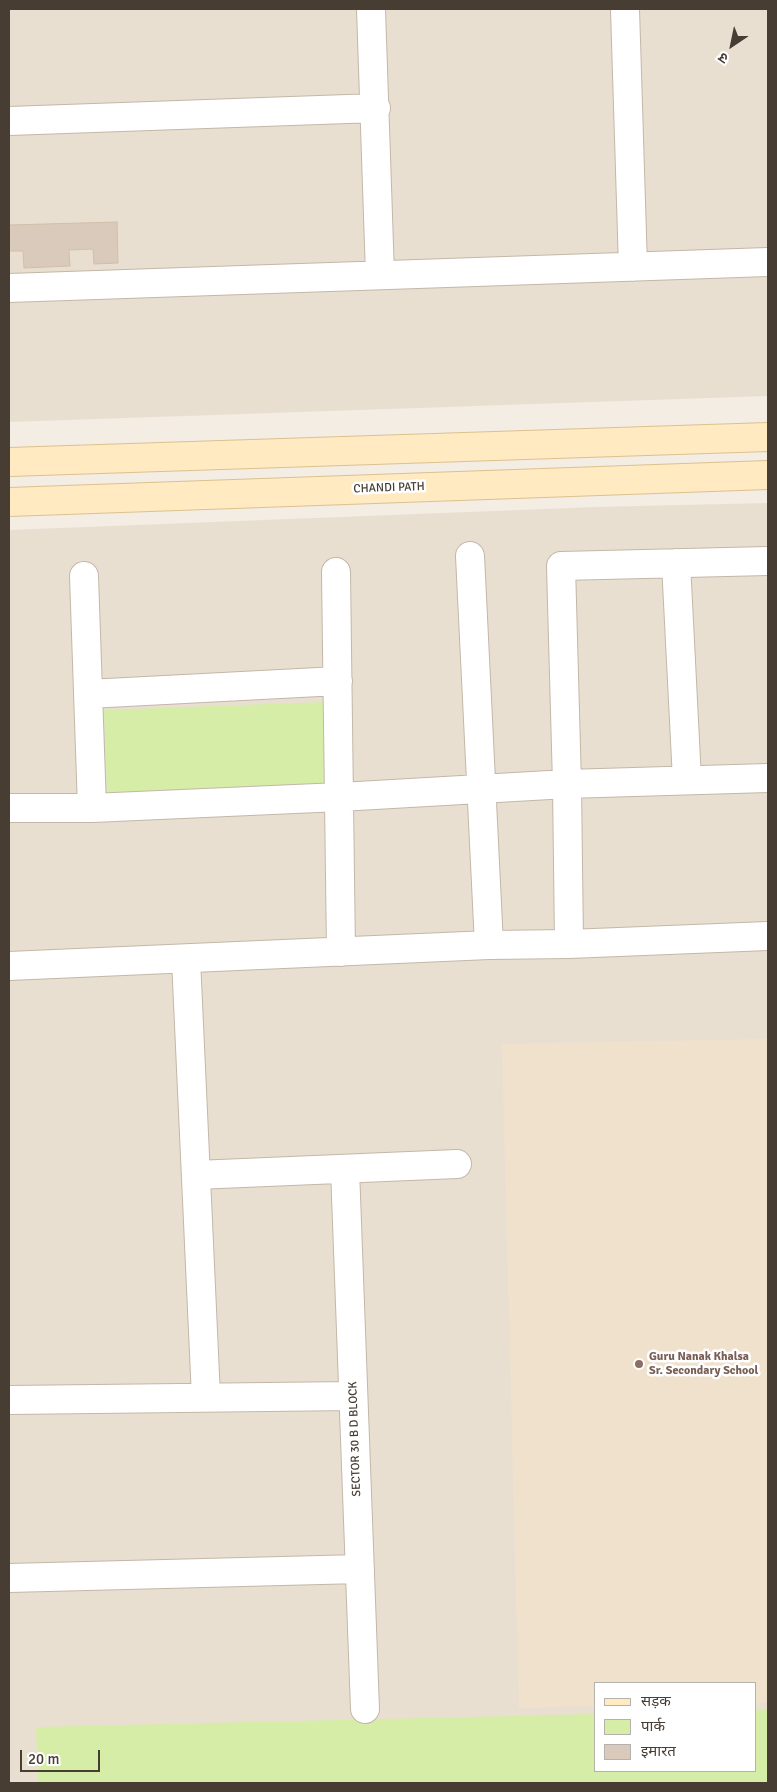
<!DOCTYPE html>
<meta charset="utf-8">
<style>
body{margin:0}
#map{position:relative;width:777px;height:1792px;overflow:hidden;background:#f4ede3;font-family:Signika,"Noto Sans Devanagari",sans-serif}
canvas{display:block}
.frame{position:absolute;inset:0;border:10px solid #473d33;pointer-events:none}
.legend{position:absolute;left:594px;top:1682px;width:162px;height:90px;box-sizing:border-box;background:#fff;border:1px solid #b5b1ad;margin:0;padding:6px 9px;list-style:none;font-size:15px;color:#473d33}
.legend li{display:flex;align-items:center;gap:10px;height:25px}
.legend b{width:25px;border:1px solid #b5b1ad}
.north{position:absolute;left:707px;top:20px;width:50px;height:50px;-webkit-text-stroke:4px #fff;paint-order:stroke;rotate:214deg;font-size:14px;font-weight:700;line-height:20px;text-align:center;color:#473d33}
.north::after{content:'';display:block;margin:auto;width:18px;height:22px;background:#473d33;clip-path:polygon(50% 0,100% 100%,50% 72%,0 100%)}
.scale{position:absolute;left:20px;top:1750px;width:80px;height:22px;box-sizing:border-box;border:2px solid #473d33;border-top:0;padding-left:6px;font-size:15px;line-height:18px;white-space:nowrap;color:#473d33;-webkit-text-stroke:4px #fff;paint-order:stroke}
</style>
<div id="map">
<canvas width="777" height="1792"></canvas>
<div class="frame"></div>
<ul class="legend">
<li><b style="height:6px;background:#ffeac2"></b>सड़क</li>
<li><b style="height:14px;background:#d5eda7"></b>पार्क</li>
<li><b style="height:14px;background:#dacabb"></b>इमारत</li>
</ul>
<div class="north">उ</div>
<div class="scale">20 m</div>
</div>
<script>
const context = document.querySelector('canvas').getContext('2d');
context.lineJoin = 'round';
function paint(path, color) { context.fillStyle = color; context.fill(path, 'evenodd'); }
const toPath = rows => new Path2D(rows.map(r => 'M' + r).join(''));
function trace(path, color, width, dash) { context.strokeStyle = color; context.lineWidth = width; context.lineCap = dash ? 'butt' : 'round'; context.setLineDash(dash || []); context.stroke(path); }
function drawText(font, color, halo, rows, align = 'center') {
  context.font = font + ' Signika,sans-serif'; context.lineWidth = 5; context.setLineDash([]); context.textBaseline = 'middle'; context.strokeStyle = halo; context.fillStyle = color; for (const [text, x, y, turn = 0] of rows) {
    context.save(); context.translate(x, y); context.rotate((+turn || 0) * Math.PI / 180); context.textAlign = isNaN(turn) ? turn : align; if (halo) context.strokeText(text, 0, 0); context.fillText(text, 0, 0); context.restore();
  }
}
paint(toPath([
 [9,9,768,9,768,396,9,422],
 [768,503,768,1783,9,1783,9,530,595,507],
 [596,1683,756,1683,756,1771,596,1771]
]), '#e9dfd1');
paint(toPath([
 [768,1039,768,1703,756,1703,756,1683,596,1683,596,1706,519,1708,502,1044]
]), '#efe1cc');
paint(toPath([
 [325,702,328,785,107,793,104,710],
 [756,1710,768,1710,768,1783,38,1783,36,1727,596,1714,596,1771,756,1771]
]), '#d5eda7');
const building = toPath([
 [117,222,118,263,94,264,93,249,69,250,70,266,24,268,23,251,9,251,9,225,117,222]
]);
paint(building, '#dacabb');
trace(building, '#d2bfaa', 1);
const street = toPath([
 [371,9,380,275],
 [625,9,633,267],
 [9,121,376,108],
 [9,288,768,262],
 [470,556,489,945],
 [676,563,687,780],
 [336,572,341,952],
 [84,576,92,808],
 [88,694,338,681],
 [9,808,92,808,340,797,567,784,768,778],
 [569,944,567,784,561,566,768,561],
 [186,959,206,1397],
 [9,966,489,945,569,944,768,936],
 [345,1169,365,1709],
 [196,1175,457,1164],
 [9,1400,353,1396],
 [9,1578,360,1569]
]);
const secondary = toPath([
 [9,462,768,437],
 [9,502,768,475]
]);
trace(street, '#c3b7a8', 30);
trace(secondary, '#dcc190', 30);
trace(street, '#fff', 28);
trace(secondary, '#ffeac2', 28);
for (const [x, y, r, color] of [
 [639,1364,5,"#8d6e63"]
]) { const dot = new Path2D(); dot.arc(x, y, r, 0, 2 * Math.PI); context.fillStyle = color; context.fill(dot); trace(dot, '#fff', 2); }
drawText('12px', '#473d33', '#fff', [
 ["CHANDI PATH",389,488,-2],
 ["SECTOR 30 B D BLOCK",355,1439,-92]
]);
drawText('bold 12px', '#785e54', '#fff', [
 ["Guru Nanak Khalsa",649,1357],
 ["Sr. Secondary School",649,1371]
], 'left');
</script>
